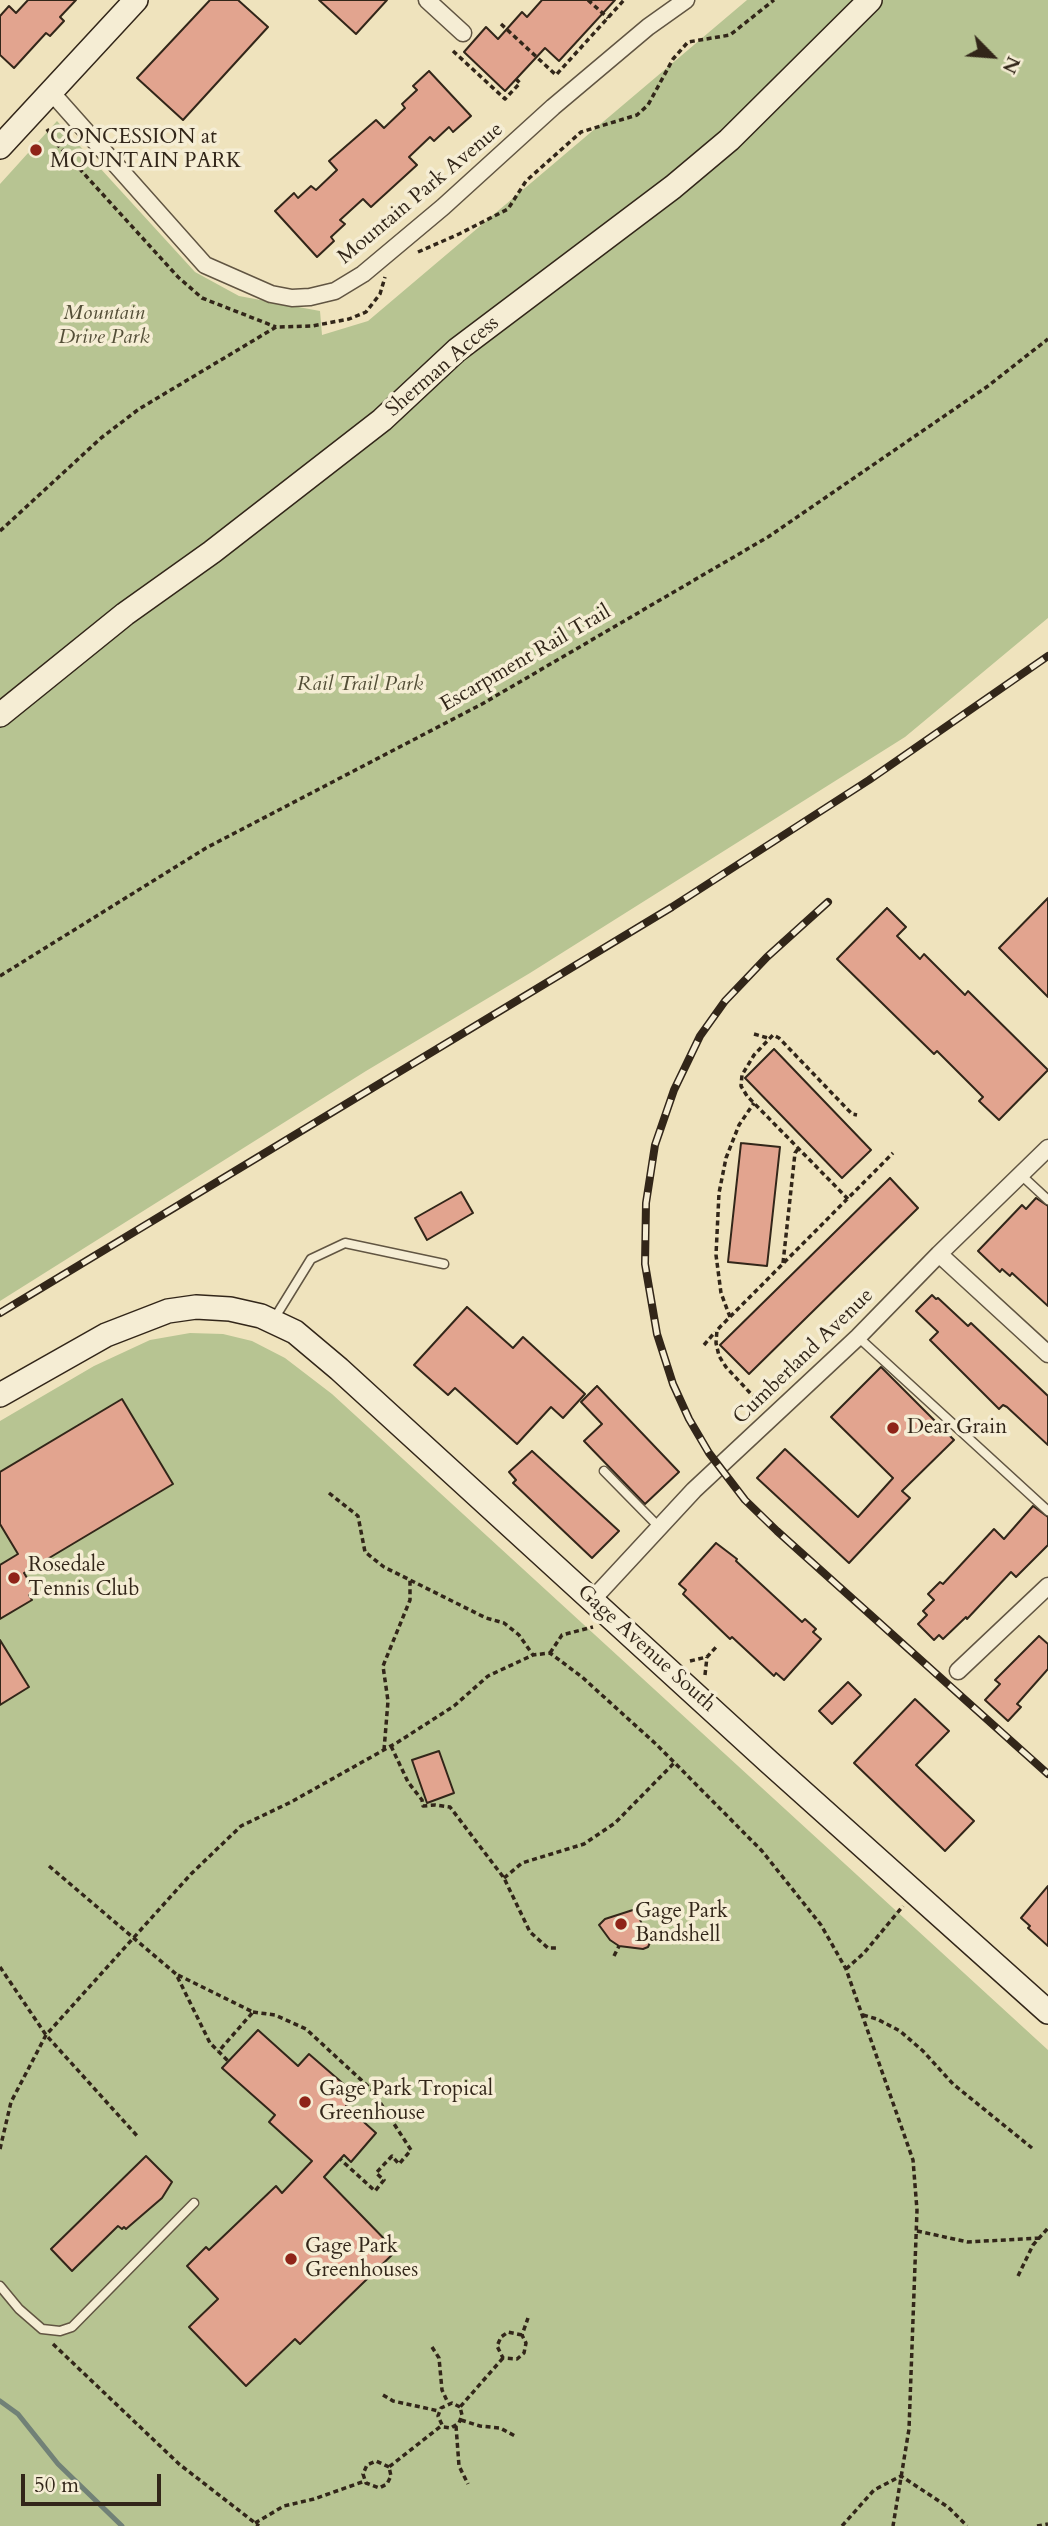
<!DOCTYPE html>
<style>
body{margin:0}
#map{position:relative;width:1048px;height:2526px;overflow:hidden;background:#efe3bd;font-family:Cardo,serif}
canvas{display:block}
.north{position:absolute;left:957px;top:21px;width:70px;height:70px;-webkit-text-stroke:5px #f5edd4;paint-order:stroke;rotate:115deg;font-size:19px;font-weight:700;line-height:28px;text-align:center;color:#322619}
.north::after{content:'';display:block;margin:auto;width:24px;height:32px;background:#322619;clip-path:polygon(50% 0,100% 100%,50% 72%,0 100%)}
.scale{position:absolute;left:21px;top:2474px;width:140px;height:32px;box-sizing:border-box;border:4px solid #322619;border-top:0;padding-left:9px;font-size:21px;line-height:24px;white-space:nowrap;color:#322619;-webkit-text-stroke:5px #f5edd4;paint-order:stroke}
</style>
<div id="map">
<canvas width="1048" height="2526"></canvas>
<div class="north">N</div>
<div class="scale">50 m</div>
</div>
<script>
const context = document.querySelector('canvas').getContext('2d');
context.lineJoin = 'round';
function paint(path, color) { context.fillStyle = color; context.fill(path, 'evenodd'); }
const toPath = rows => new Path2D(rows.map(r => 'M' + r).join(''));
function trace(path, color, width, dash) { context.strokeStyle = color; context.lineWidth = width; context.lineCap = dash ? 'butt' : 'round'; context.setLineDash(dash || []); context.stroke(path); }
function drawText(font, color, halo, rows, align = 'center') {
  context.font = font + ' Cardo,serif'; context.lineWidth = 7; context.setLineDash([]); context.textBaseline = 'middle'; context.strokeStyle = halo; context.fillStyle = color; for (const [text, x, y, turn = 0] of rows) {
    context.save(); context.translate(x, y); context.rotate((+turn || 0) * Math.PI / 180); context.textAlign = isNaN(turn) ? turn : align; if (halo) context.strokeText(text, 0, 0); context.fillText(text, 0, 0); context.restore();
  }
}
paint(toPath([
 [747,0,1048,0,1048,618,905,737,530,973,366,1071,0,1301,0,184,57,121,195,272,239,296,320,311,322,335,368,321],
 [190,1333,223,1334,252,1341,285,1358,332,1394,1048,2050,1048,2526,0,2526,0,1421,94,1366,150,1340]
]), '#b7c492');
trace(toPath([
 [0,2401,18,2414,58,2464,122,2526]
]), '#718177', 5);
const building = toPath([
 [28,0,76,0,60,17,64,21,50,36,46,33,14,68,0,55,0,16,9,6,16,13,28,0],
 [210,0,238,0,268,27,183,120,137,78,210,0],
 [319,0,387,0,356,34,319,0],
 [542,0,615,0,559,61,545,48,505,91,464,52,486,27,498,39,522,12,527,17,542,0],
 [429,71,471,116,453,132,449,127,434,141,430,137,409,157,417,165,371,207,363,199,340,220,345,224,331,237,334,241,317,257,275,211,294,193,298,198,311,186,316,190,337,170,329,161,376,120,384,128,405,108,402,104,417,90,413,86,429,71],
 [1048,898,1048,997,999,948,1048,898],
 [887,908,906,927,897,936,920,959,924,954,965,995,968,991,1048,1070,999,1120,979,1101,983,1097,937,1051,934,1054,837,959,887,908],
 [774,1049,871,1150,842,1178,745,1078,774,1049],
 [741,1143,780,1147,767,1266,728,1262,741,1143],
 [890,1178,918,1208,749,1374,720,1345,890,1178],
 [461,1192,473,1213,427,1240,415,1218,461,1192],
 [1036,1198,1048,1206,1048,1306,1012,1273,1010,1276,1002,1269,1000,1272,978,1251,1022,1205,1026,1209,1036,1198],
 [932,1295,936,1299,938,1298,968,1326,971,1323,1048,1396,1048,1445,1007,1407,1003,1405,999,1409,930,1340,938,1332,916,1311,932,1295],
 [467,1307,513,1348,523,1337,585,1394,563,1418,551,1407,517,1444,455,1388,448,1395,414,1365,467,1307],
 [881,1367,954,1440,902,1491,910,1498,849,1563,757,1478,785,1449,858,1517,893,1478,831,1417,881,1367],
 [597,1386,679,1472,645,1504,584,1441,602,1424,581,1402,597,1386],
 [122,1399,173,1484,24,1573,35,1591,29,1595,32,1600,0,1619,0,1565,18,1554,0,1524,0,1472,122,1399],
 [532,1451,619,1531,592,1558,513,1483,516,1480,509,1472,532,1451],
 [1033,1506,1048,1517,1048,1545,1016,1577,1011,1572,967,1619,966,1617,943,1639,939,1635,934,1640,918,1624,927,1615,923,1611,934,1600,928,1594,940,1582,943,1584,994,1529,1004,1539,1033,1506],
 [716,1543,737,1559,736,1561,802,1622,805,1619,816,1629,813,1632,821,1639,784,1680,776,1673,774,1676,732,1637,730,1639,683,1594,686,1590,679,1584,716,1543],
 [1039,1636,1048,1644,1048,1669,1017,1704,1021,1707,1008,1721,985,1700,1000,1684,995,1680,1039,1636],
 [0,1640,29,1687,0,1705,0,1640],
 [848,1682,861,1695,832,1724,819,1711,848,1682],
 [915,1699,949,1731,916,1765,974,1821,945,1851,854,1763,915,1699],
 [439,1751,454,1793,427,1803,412,1760,439,1751],
 [1048,1886,1048,1946,1028,1928,1030,1926,1021,1918,1048,1886],
 [636,1909,646,1935,652,1938,648,1947,643,1949,619,1946,610,1940,599,1925,605,1919,636,1909],
 [258,2030,298,2066,309,2054,347,2087,344,2090,353,2098,346,2106,376,2133,351,2162,344,2155,324,2177,396,2251,300,2344,295,2339,246,2386,189,2327,218,2299,187,2266,206,2247,209,2250,276,2186,282,2193,312,2161,269,2122,275,2115,222,2068,258,2030],
 [146,2156,172,2182,162,2198,126,2229,124,2227,122,2229,118,2226,72,2271,51,2249,146,2156]
]);
paint(building, '#e2a48f');
trace(building, '#322619', 2);
const lane = toPath([
 [1020,1174,1048,1200],
 [274,1319,311,1259,345,1243,444,1264],
 [858,1337,1048,1511],
 [604,1471,659,1527],
 [0,2286,19,2309,42,2329,60,2331,72,2327,194,2203]
]);
const street = toPath([
 [427,0,463,33],
 [52,93,205,265,271,294,292,298,310,297,335,291,363,274,443,207,553,107,648,27,686,0],
 [939,1254,1048,1354],
 [592,1600,694,1490,858,1337,939,1254,1048,1148],
 [958,1671,1048,1586]
]);
const secondary = toPath([
 [0,147,136,0],
 [0,715,125,614,212,552,382,420,457,350,673,187,729,140,870,0],
 [0,1395,106,1335,168,1311,196,1307,230,1309,261,1316,295,1332,339,1369,769,1762,1048,2012]
]);
trace(lane, '#615542', 11);
trace(street, '#615542', 19);
trace(secondary, '#322619', 26);
trace(toPath([
 [588,0,608,18],
 [501,24,556,75,624,0],
 [453,51,505,99,520,83,516,79],
 [47,129,56,143,178,277,202,298,276,327],
 [418,252,459,234,508,209,526,181,581,132,637,115,648,105,673,59,688,42,730,35,774,0],
 [0,531,101,438,139,409,276,327,312,326,349,319,366,312,380,294,385,277],
 [0,976,206,848,482,704,768,537,988,386,1048,339],
 [754,1034,768,1038],
 [848,1199,747,1096,741,1086,742,1075,754,1055,773,1035,779,1038,852,1114,857,1115],
 [783,1263,795,1153,798,1149],
 [730,1317,721,1293,716,1255,719,1193,726,1158,739,1125,754,1103],
 [704,1345,715,1332],
 [765,1401,752,1395,726,1367,719,1356,716,1343,717,1330,893,1153],
 [329,1493,358,1516,365,1552,384,1567,486,1618,504,1623,519,1635,533,1655],
 [550,1653,562,1635,593,1627],
 [690,1661,707,1657,717,1646],
 [705,1675,707,1657],
 [391,1746,408,1782,422,1800,423,1806,435,1805,450,1807,504,1878,530,1932,548,1948,556,1948],
 [384,1750,388,1701,383,1666,410,1600,410,1580],
 [49,1866,176,1974,210,2043,228,2061],
 [504,1878,522,1863,584,1844,615,1823,674,1763],
 [614,1956,619,1946],
 [0,1967,46,2035,139,2138],
 [846,1969,864,1953,903,1906],
 [178,1975,253,2012,218,2052],
 [253,2012,275,2015,306,2029,372,2090,411,2150,399,2164,392,2156,376,2173,384,2180,375,2191,340,2159],
 [863,2015,877,2019,900,2031,923,2051,953,2084,1032,2148],
 [0,2149,11,2102,46,2035,191,1874,241,1826,291,1802,398,1742,454,1706,488,1676,533,1655,550,1653,582,1677,657,1745,762,1851,821,1925,846,1969,913,2160,917,2210,909,2429,893,2526],
 [917,2231,968,2242,1040,2238],
 [1018,2276,1033,2245,1048,2228],
 [522,2335,508,2332,501,2337,497,2346,503,2358,517,2359,524,2353,526,2343,522,2335,528,2318],
 [53,2344,179,2464,259,2526],
 [432,2347,439,2358,442,2390,448,2403],
 [383,2395,393,2401,439,2411],
 [460,2407,452,2403,441,2408,438,2416,443,2427,451,2428,459,2423,462,2415,460,2407,503,2358],
 [461,2420,480,2426,500,2428,517,2437],
 [456,2426,459,2466,468,2484],
 [389,2467,376,2461,367,2465,363,2474,366,2483,379,2488,387,2484,391,2476,389,2467,441,2426],
 [255,2523,284,2506,314,2499,365,2481],
 [842,2526,874,2490,901,2476,948,2507,967,2526],
 [1037,2526,1048,2524]
]), '#322619', 3.5, [5, 3.5]);
trace(lane, '#f5edd4', 8);
trace(street, '#f5edd4', 16);
trace(secondary, '#f5edd4', 23);
const rail = toPath([
 [828,902,767,957,725,1001,700,1036,674,1090,655,1145,646,1203,645,1264,657,1334,673,1384,689,1419,709,1453,745,1500,777,1531,1048,1774],
 [0,1313,672,907,869,780,1048,656]
]);
trace(rail, '#322619', 8);
trace(rail, '#f5edd4', 5, [16]);
for (const [x, y, r, color] of [
 [36,150,7,"#8f2418"],
 [893,1428,7,"#8f2418"],
 [14,1578,7,"#8f2418"],
 [621,1924,7,"#8f2418"],
 [305,2102,7,"#8f2418"],
 [291,2259,7,"#8f2418"]
]) { const dot = new Path2D(); dot.arc(x, y, r, 0, 2 * Math.PI); context.fillStyle = color; context.fill(dot); trace(dot, '#f5edd4', 2.5); }
drawText('21px', '#322619', '#f5edd4', [
 ["CONCESSION at",50,138],
 ["MOUNTAIN PARK",50,162],
 ["Dear Grain",907,1428],
 ["Rosedale",28,1566],
 ["Tennis Club",28,1590],
 ["Gage Park",635,1912],
 ["Bandshell",635,1936],
 ["Gage Park Tropical",319,2090],
 ["Greenhouse",319,2114],
 ["Gage Park",305,2247],
 ["Greenhouses",305,2271]
], 'left');
drawText('21px', '#322619', '#f5edd4', [
 ["Mountain Park Avenue",421,194,-40],
 ["Sherman Access",443,367,-41],
 ["Escarpment Rail Trail",526,659,-30],
 ["Cumberland Avenue",804,1357,-44],
 ["Gage Avenue South",646,1649,42]
]);
drawText('italic 21px', '#534e37', '#f5edd4', [
 ["Mountain",104,314],
 ["Drive Park",104,338],
 ["Rail Trail Park",360,685]
]);
</script>
